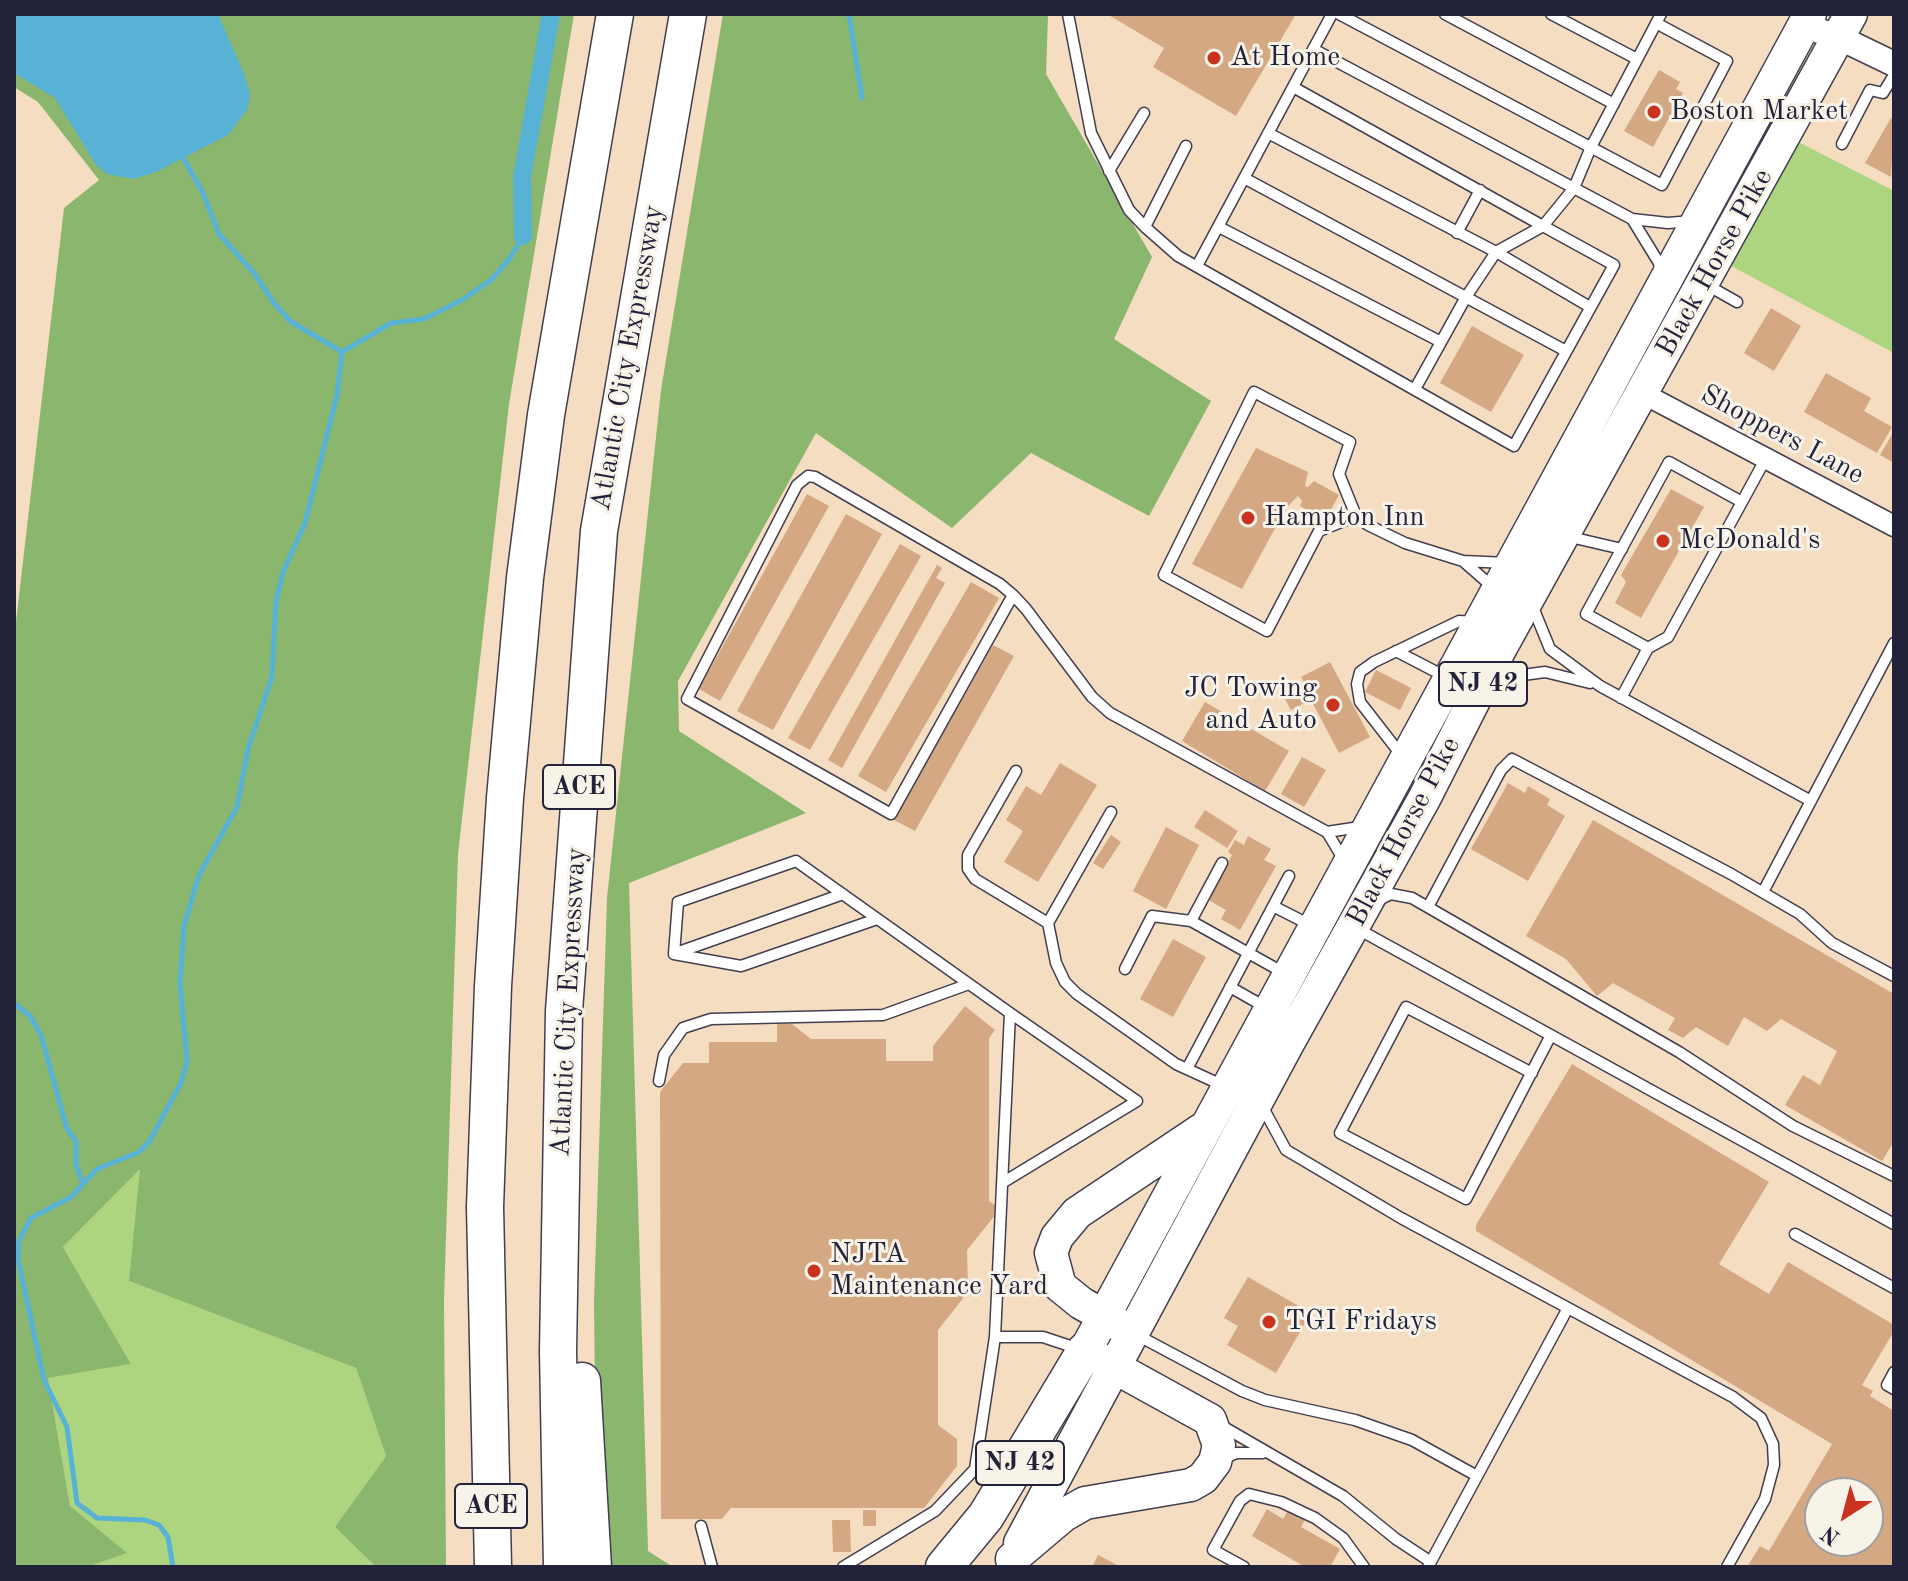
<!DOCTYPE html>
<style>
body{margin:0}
#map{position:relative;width:1908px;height:1581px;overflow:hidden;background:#f4ddc1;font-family:"Old Standard TT",serif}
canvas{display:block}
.frame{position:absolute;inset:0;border:16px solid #22223b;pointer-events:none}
.north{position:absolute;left:1804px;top:1477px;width:80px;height:80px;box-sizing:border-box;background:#f7f3e8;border:2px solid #a29fa3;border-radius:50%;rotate:216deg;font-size:22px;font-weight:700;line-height:32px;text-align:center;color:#22223b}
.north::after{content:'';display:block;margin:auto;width:28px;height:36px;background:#c8321e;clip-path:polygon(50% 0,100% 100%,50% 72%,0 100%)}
</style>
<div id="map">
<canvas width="1908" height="1581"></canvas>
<div class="frame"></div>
<div class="north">N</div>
</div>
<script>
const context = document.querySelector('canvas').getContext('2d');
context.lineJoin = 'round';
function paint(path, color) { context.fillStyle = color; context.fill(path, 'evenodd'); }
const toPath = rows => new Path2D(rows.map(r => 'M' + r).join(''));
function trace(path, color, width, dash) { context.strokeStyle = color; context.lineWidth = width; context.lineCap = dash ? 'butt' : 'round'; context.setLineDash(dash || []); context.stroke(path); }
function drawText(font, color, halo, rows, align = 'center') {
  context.font = font + ' "Old Standard TT",serif'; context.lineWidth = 6; context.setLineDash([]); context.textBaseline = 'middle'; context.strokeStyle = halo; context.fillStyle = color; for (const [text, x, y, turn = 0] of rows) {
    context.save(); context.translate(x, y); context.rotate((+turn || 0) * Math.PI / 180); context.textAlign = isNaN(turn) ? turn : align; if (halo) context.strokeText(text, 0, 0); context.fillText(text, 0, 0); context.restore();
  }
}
paint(toPath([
 [1785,135,1894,191,1894,353,1718,259],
 [141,1168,129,1281,356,1368,386,1456,335,1527,376,1567,87,1567,126,1553,70,1506,48,1378,131,1364,63,1247]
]), '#add47e');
paint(toPath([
 [14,14,574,14,509,404,458,854,444,1301,446,1567,376,1567,335,1527,386,1456,356,1368,129,1281,140,1169,63,1247,131,1364,48,1378,70,1506,127,1553,87,1567,14,1567,14,639,64,208,99,180,38,102,14,87],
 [723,14,1048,14,1046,74,1152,257,1114,339,1211,401,1149,516,1031,453,952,528,816,433,678,681,679,731,806,813,629,883,648,1551,673,1567,597,1567,594,1302,607,898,661,390]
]), '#8ab66d');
paint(toPath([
 [14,14,218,14,245,76,250,95,247,110,228,135,156,172,133,179,107,174,96,165,55,98,14,73]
]), '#57b2d5');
trace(toPath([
 [849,14,862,98],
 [181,154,203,193,219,234,254,273,274,303,290,321,342,352],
 [342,352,391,323,424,319,462,300,491,280,510,258,523,236],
 [14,1003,30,1016,41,1035,67,1129,76,1141,76,1165,83,1184],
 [173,1567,168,1537,159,1525,145,1520,97,1518,77,1503,67,1427,44,1380,18,1259,19,1241,31,1218,71,1197,97,1169,139,1152,149,1142,181,1083,187,1061,180,983,184,926,199,875,237,807,248,749,272,677,276,601,283,572,305,523,337,395,342,352]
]), '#57b2d5', 5);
trace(toPath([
 [523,236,522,177,551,14]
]), '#57b2d5', 18);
paint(toPath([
 [1107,14,1296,14,1236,116,1153,67,1164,48],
 [1659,70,1680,82,1676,89,1683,93,1653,147,1624,131],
 [1891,118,1894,120,1891,177,1865,163],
 [1771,308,1801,326,1774,371,1744,353],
 [1472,326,1524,355,1491,412,1440,383],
 [1826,373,1871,398,1864,411,1892,427,1877,453,1804,412],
 [1894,431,1894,463,1880,455],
 [1256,448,1308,472,1305,486,1308,487,1314,481,1339,495,1325,520,1300,506,1302,501,1298,496,1286,508,1242,589,1192,564],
 [1671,489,1704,507,1641,618,1615,603,1626,582,1621,575],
 [807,494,829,506,720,701,699,689],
 [846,514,882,534,773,730,737,711],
 [900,544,921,556,810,750,788,738],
 [937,565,942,568,936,578,945,583,842,768,828,760],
 [971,582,999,598,886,792,858,776],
 [993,645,1014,656,915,831,894,820],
 [1330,662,1370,737,1339,753,1311,700,1291,710,1284,697,1306,686,1301,677],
 [1376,670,1411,688,1400,710,1365,692],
 [1205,702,1289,751,1265,791,1182,741],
 [1302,757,1326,770,1304,807,1281,794],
 [1060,763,1097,785,1038,882,1004,862,1023,831,1006,820,1026,786,1041,795],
 [1508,783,1525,793,1528,786,1550,799,1547,805,1565,816,1528,881,1471,849],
 [1205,810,1238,831,1227,848,1194,827],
 [1593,820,1894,994,1894,1141,1882,1161,1785,1105,1803,1075,1820,1085,1837,1051,1781,1019,1767,1031,1744,1017,1728,1046,1696,1027,1683,1038,1668,1030,1675,1018,1613,983,1597,996,1566,959,1526,936],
 [1166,827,1199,845,1166,909,1133,891],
 [1111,835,1121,842,1103,869,1093,863],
 [1248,836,1271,849,1264,860,1276,866,1240,930,1221,919,1226,910,1207,899,1232,855,1228,852,1235,840,1244,845],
 [1173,939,1206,957,1173,1017,1140,999],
 [965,1006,995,1030,989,1038,989,1201,1000,1209,967,1250,968,1292,938,1330,938,1425,957,1439,957,1466,924,1508,731,1508,722,1519,661,1519,660,1092,683,1063,709,1063,709,1042,777,1042,777,1024,792,1024,811,1039,886,1039,886,1061,933,1061,933,1046],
 [1572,1064,1769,1182,1719,1264,1769,1294,1788,1262,1894,1325,1894,1331,1862,1385,1873,1391,1870,1396,1894,1411,1894,1567,1747,1567,1760,1546,1769,1551,1832,1444,1476,1231,1476,1225],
 [1820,1493,1868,1493,1868,1541,1820,1541],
 [1248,1277,1311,1313,1276,1373,1227,1345,1238,1326,1224,1318],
 [1290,1507,1307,1516,1301,1527,1340,1549,1330,1567,1305,1567,1252,1536,1267,1509,1283,1519],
 [863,1510,876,1510,876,1526,863,1526],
 [832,1520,850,1520,851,1552,833,1552],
 [1098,1555,1121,1567,1092,1567]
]), '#d3a883');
const service = toPath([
 [1068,14,1091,133,1129,210,1145,227,1178,256,1514,446,1614,265,1543,226,1574,188,1591,147,1661,14],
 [1339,14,1662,185,1727,61,1656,23],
 [1445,14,1614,104],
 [1551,14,1637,59],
 [1313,49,1632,219,1668,223,1692,221],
 [1293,87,1543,226,1496,252,1466,297,1415,389],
 [1268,133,1496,252,1590,307],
 [1842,144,1870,90,1883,93,1894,75],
 [1109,171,1144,113],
 [1244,178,1566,351],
 [1632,219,1659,263,1661,273],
 [1145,227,1186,146],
 [1219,227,1441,342],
 [1457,233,1480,190],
 [1197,266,1332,14],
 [1707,285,1737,302],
 [1669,462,1742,502,1668,637,1648,648,1586,614,1669,462],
 [1742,502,1766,458],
 [1356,516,1319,531,1267,631,1164,575,1254,392,1350,442,1339,474,1356,516,1368,525,1405,543,1463,561,1507,563],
 [1566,536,1622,549],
 [1463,561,1495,589],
 [1013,595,891,814,687,699,797,485,808,476,815,477,1000,584,1013,595,1026,609,1092,697,1110,713,1327,832],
 [1532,605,1550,649,1600,686,1811,801],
 [1396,651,1446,677],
 [1493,679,1545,672,1590,683],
 [1621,698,1648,648],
 [1402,756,1360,702,1357,684,1360,672,1374,662,1459,621,1476,622],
 [1016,771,968,855,968,869,975,879,1048,923],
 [1111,812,1048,923,1056,963,1065,982,1077,994,1176,1064,1224,1086],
 [1345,862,1327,832,1360,827],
 [1763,892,1894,643],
 [1376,901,1391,894,1412,898,1679,1052,1793,1126,1894,1176],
 [1273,906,1312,926],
 [1428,907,1501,770,1512,759,1731,874,1800,914,1832,943,1894,976],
 [877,919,741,966,674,954,678,902,796,861,1010,1013,995,1337,1043,1337,1079,1349],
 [1191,921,1222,863],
 [1356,928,1894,1224],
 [676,953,843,894],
 [1125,969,1152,916,1191,921,1286,974],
 [1230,987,1267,1008],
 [1187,1069,1289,876],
 [1532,1073,1406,1007,1340,1133,1466,1199,1551,1035],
 [659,1081,664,1055,683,1028,711,1019,883,1015,969,984],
 [1261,1104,1286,1150,1401,1218,1733,1397,1761,1418,1773,1444,1774,1465,1765,1499,1727,1567],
 [1002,1183,1137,1101,1010,1013],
 [1795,1234,1894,1288],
 [1137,1335,1242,1391,1265,1400,1355,1420,1412,1440,1477,1476],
 [1894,1372,1887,1385,1894,1389],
 [1222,1426,1343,1496,1396,1539,1431,1562],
 [1221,1460,1236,1453,1263,1453],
 [701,1526,712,1567],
 [843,1567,935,1511,975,1469,995,1337],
 [1244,1567,1213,1550,1240,1501,1249,1494,1281,1502,1315,1518,1343,1538,1364,1567],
 [1428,1567,1568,1308]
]);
const minor = toPath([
 [1644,394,1894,526]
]);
const tertiary = toPath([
 [1804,26,1838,37,1894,64]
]);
const trunk = toPath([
 [1121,1326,1081,1303,1060,1286,1051,1253,1057,1237,1077,1213,1201,1130],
 [1020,1543,1287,1045,1424,799,1500,649,1851,14],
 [1012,1559,1064,1515,1085,1503,1191,1485,1203,1478,1215,1462,1219,1445,1210,1420,1085,1351,1810,14]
]);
const motorway = toPath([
 [582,1381,593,1567],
 [493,1567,485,1207,493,986,505,798,525,578,546,415,615,14],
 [562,1567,558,1351,564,1011,599,531,688,14],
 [944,1567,986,1516,1085,1351]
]);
trace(service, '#423e4f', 13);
trace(minor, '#423e4f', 23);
trace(tertiary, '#423e4f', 27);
trace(trunk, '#423e4f', 35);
trace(motorway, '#423e4f', 39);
trace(service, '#fff', 10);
trace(minor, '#fff', 20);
trace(tertiary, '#fff', 24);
trace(trunk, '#fff', 32);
trace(motorway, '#fff', 36);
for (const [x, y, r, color] of [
 [1214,58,8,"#c8321e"],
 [1654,112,8,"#c8321e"],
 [1248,518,8,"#c8321e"],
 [1663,541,8,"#c8321e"],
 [1333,705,8,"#c8321e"],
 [814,1271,8,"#c8321e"],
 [1269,1322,8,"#c8321e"]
]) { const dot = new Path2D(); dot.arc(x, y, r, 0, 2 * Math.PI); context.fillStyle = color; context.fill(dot); trace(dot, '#f7f3e8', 3); }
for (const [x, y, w] of [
 [1483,684,88],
 [579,787,72],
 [1020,1463,88],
 [491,1506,72]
]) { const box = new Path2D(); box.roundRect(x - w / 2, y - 22, w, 44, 6); context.fillStyle = '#f7f3e8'; context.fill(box); trace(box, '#22223b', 2); }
drawText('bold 26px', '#22223b', null, [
 ["NJ 42",1483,684],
 ["ACE",579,787],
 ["NJ 42",1020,1463],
 ["ACE",491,1506]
]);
drawText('28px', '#22223b', '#f7f3e8', [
 ["At Home",1230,58],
 ["Boston Market",1670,112],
 ["Hampton Inn",1264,518],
 ["McDonald's",1679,541],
 ["JC Towing",1317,689,"right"],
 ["and Auto",1317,721,"right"],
 ["NJTA",830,1255],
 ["Maintenance Yard",830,1287],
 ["TGI Fridays",1285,1322]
], 'left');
drawText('28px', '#22223b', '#f7f3e8', [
 ["Black Horse Pike",1715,263,-61],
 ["Atlantic City Expressway",628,358,-80],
 ["Shoppers Lane",1782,435,28],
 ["Black Horse Pike",1404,832,-62],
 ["Atlantic City Expressway",569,1002,-87]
]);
</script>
